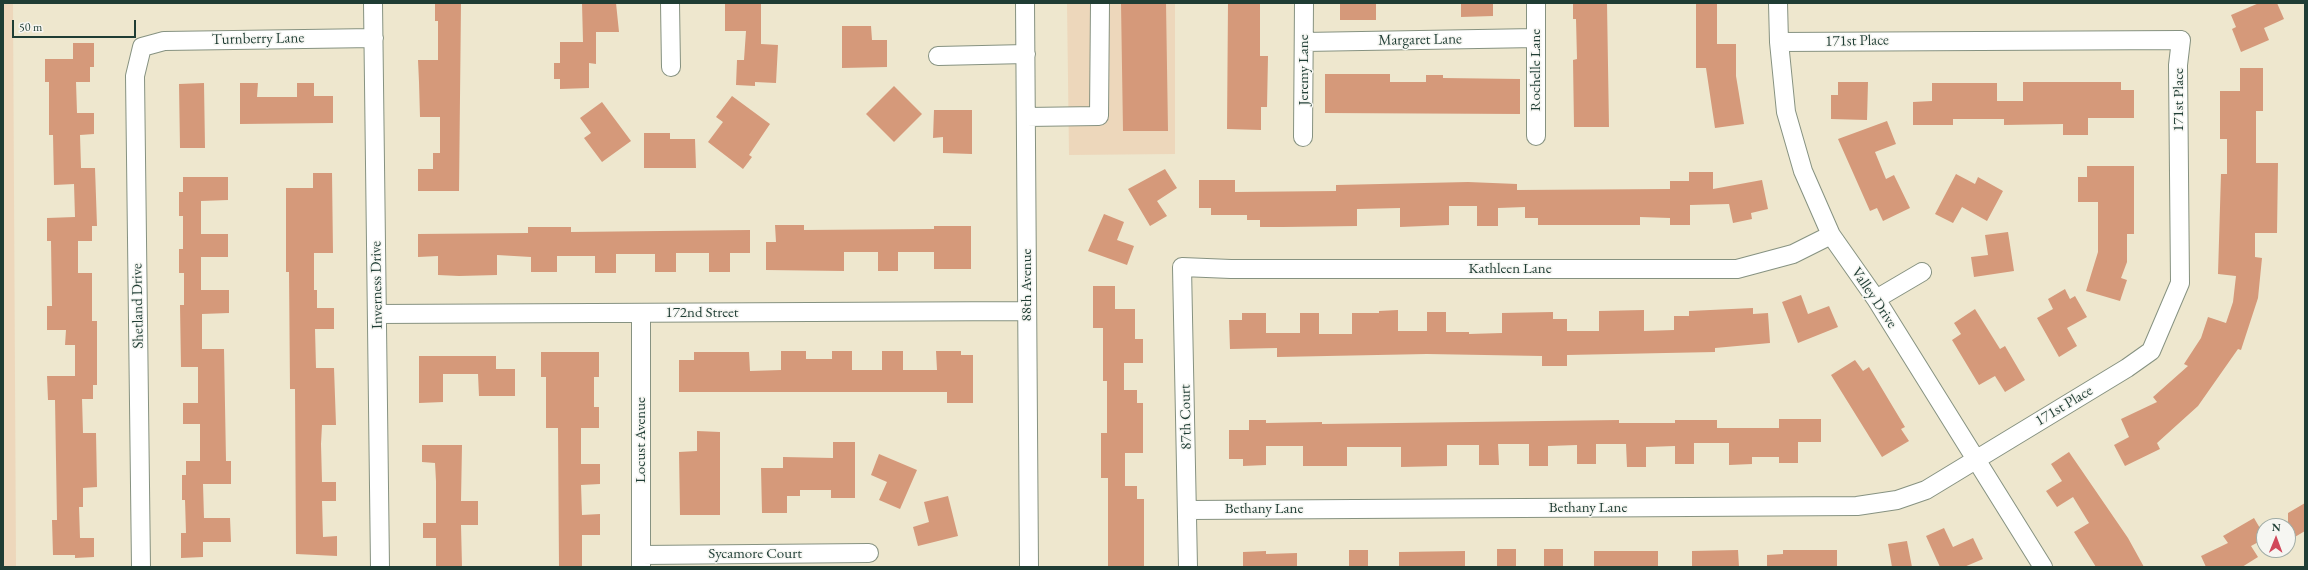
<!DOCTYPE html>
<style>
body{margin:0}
#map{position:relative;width:2308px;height:570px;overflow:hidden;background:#eee7ce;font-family:"EB Garamond",serif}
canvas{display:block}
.frame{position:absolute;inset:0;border:4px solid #1f3d34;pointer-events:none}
.north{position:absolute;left:2256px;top:518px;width:40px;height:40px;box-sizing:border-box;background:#f6f6f2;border:1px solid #a0aca6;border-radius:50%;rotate:1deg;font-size:11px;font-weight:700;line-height:16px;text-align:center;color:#1f3d34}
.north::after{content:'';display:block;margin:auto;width:14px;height:18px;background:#d1495b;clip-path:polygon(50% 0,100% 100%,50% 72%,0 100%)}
.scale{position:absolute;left:12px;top:20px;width:124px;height:18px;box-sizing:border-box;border:2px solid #1f3d34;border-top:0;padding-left:5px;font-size:12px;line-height:14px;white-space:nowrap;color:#1f3d34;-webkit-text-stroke:3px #f6f6f2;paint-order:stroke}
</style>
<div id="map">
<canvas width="2308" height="570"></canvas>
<div class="frame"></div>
<div class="north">N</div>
<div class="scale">50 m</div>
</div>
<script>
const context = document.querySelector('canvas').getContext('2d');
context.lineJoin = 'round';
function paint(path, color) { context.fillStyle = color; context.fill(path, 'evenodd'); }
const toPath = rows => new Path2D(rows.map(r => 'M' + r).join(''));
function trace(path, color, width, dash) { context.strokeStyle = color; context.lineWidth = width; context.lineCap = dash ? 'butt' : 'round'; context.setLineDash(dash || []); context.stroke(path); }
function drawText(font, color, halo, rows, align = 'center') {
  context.font = font + ' "EB Garamond",serif'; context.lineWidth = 3; context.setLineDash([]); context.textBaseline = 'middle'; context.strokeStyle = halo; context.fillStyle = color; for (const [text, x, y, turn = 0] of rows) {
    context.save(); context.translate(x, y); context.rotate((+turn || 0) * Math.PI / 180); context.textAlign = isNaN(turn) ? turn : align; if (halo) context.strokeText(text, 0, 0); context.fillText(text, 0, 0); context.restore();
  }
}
paint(toPath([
 [3,3,13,3,16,567,3,567],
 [1067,3,1175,3,1175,154,1069,155]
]), '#edd7bb');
paint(toPath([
 [435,3,461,3,459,191,418,191,418,169,433,169,433,153,440,153,440,117,420,117,419,82,418,60,438,60,438,21,435,21],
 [582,3,616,3,619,32,596,32,596,64,589,63,589,88,560,89,560,79,554,79,554,63,560,63,560,42,583,42],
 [725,3,761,3,761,44,778,45,776,83,755,82,755,86,736,85,737,60,744,60,746,31,725,31],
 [1121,3,1166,3,1168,131,1123,131],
 [1228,3,1260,3,1260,56,1268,56,1267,107,1261,107,1261,130,1227,129],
 [1340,3,1376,3,1376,20,1340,20],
 [1461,3,1493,3,1493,16,1461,17],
 [1573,3,1607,3,1609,127,1574,127,1573,60,1577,59,1576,19,1573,19],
 [1696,3,1717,3,1717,44,1736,44,1736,76,1744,124,1715,128,1706,68,1696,68],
 [2259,3,2277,3,2284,19,2264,28,2269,40,2241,52,2232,29,2236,27,2231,15],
 [842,26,871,26,872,40,887,40,887,67,842,68],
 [73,43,94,43,94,67,90,67,90,82,76,82,77,113,94,113,94,134,80,135,81,168,95,168,97,226,92,226,92,241,78,241,78,273,92,273,92,321,97,321,97,385,93,385,93,399,82,399,83,433,96,433,97,487,83,488,83,507,79,507,80,538,94,538,94,557,75,558,75,555,53,555,52,520,57,520,55,400,48,400,47,376,75,376,75,345,65,345,66,330,47,330,47,306,52,306,51,241,47,241,47,218,75,217,74,184,54,185,53,135,49,135,49,82,45,82,45,59,73,59],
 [2240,68,2263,68,2263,111,2256,111,2256,163,2278,163,2277,233,2255,233,2255,257,2262,258,2258,298,2241,350,2238,349,2198,406,2157,443,2160,449,2125,466,2114,445,2129,437,2121,419,2157,402,2153,397,2188,366,2184,364,2201,338,2208,317,2226,323,2233,302,2236,276,2218,274,2221,174,2227,174,2227,139,2220,139,2220,91,2240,91],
 [1325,74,1390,74,1390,82,1426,82,1426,75,1443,75,1443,78,1520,79,1520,114,1325,113],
 [1838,82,1868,82,1867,120,1831,119,1831,95,1838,95],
 [2023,82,2121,82,2121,90,2134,90,2134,118,2088,118,2088,135,2063,135,2063,124,2004,125,2004,119,1953,119,1953,125,1913,125,1913,102,1932,101,1932,83,1997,83,1997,101,2023,101],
 [204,83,205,148,180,148,179,84],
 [240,83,258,83,257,97,297,97,297,83,314,83,314,96,333,96,333,123,240,124],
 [894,86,922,114,894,142,866,114],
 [732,96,770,124,749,155,752,157,743,169,708,142,723,122,716,117],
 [602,102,631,141,602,162,584,138,591,133,580,118],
 [934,110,972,110,972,154,943,153,943,137,933,138],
 [1887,121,1896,144,1875,152,1886,179,1894,175,1910,208,1883,221,1877,208,1870,211,1838,139],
 [644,133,670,133,670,139,695,139,696,168,644,168],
 [2087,166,2134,166,2134,234,2127,234,2127,262,2121,278,2127,280,2120,301,2086,291,2098,252,2098,202,2078,202,2078,177,2087,177],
 [1165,169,1177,188,1157,201,1167,216,1150,226,1128,189],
 [1689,172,1713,172,1713,189,1762,180,1768,209,1751,213,1752,219,1733,223,1729,204,1690,205,1690,225,1670,225,1670,218,1640,217,1640,225,1538,225,1538,218,1525,218,1525,207,1498,208,1498,226,1477,226,1477,206,1449,206,1449,225,1400,227,1400,208,1357,209,1357,226,1283,227,1260,227,1260,220,1247,220,1247,215,1211,215,1211,208,1199,208,1199,180,1235,180,1235,192,1336,191,1336,185,1468,182,1517,184,1517,190,1670,189,1670,181,1689,181],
 [313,173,332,173,333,253,314,253,314,290,317,290,317,308,334,308,334,329,315,329,316,368,334,368,336,425,322,425,321,444,322,482,336,482,336,501,322,501,323,537,337,536,337,556,296,554,295,389,290,389,289,272,286,272,286,188,313,188],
 [1956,174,1975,184,1978,177,2003,191,1987,221,1962,207,1953,223,1935,214],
 [183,177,228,177,228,200,201,201,201,234,228,234,228,257,201,257,201,290,229,290,229,313,202,314,202,349,224,349,226,461,231,461,231,484,203,484,204,518,230,518,231,542,203,542,203,557,181,558,181,533,186,533,185,500,182,500,182,475,186,475,186,461,200,461,200,424,183,424,183,403,198,403,198,367,181,367,180,305,184,305,184,273,179,273,179,249,183,249,183,216,179,216,179,192,183,192],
 [1104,214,1124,222,1117,240,1134,246,1127,265,1088,251],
 [775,225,804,225,804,230,934,229,934,226,971,226,971,269,934,269,934,252,898,252,898,271,878,271,878,252,844,252,844,271,766,270,766,242,776,242],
 [528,227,571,227,571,232,750,230,750,253,730,253,730,272,709,272,709,253,676,253,676,272,655,272,655,254,616,254,616,273,595,273,595,256,557,256,557,272,531,272,531,257,497,255,497,275,459,276,438,275,438,256,418,257,418,234,528,233],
 [2008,232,2014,271,1974,277,1971,257,1988,255,1985,235],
 [1093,286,1115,286,1115,309,1135,309,1135,339,1143,339,1143,363,1124,363,1124,390,1137,390,1137,403,1143,403,1143,453,1125,453,1125,486,1137,486,1137,499,1144,499,1144,567,1108,567,1108,478,1101,478,1101,433,1107,433,1107,381,1103,381,1103,328,1093,328],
 [2065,289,2070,299,2075,296,2087,317,2067,328,2077,346,2059,357,2037,318,2053,309,2048,299],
 [1801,295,1808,314,1829,306,1838,327,1798,343,1782,302],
 [1753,308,1753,314,1768,313,1770,343,1715,348,1715,352,1567,355,1567,366,1542,366,1542,356,1427,354,1277,357,1277,348,1230,349,1229,320,1242,320,1242,313,1266,313,1266,333,1300,333,1300,313,1319,313,1319,334,1352,334,1352,313,1379,313,1379,311,1398,310,1398,331,1427,331,1427,312,1446,312,1446,332,1469,332,1469,334,1502,333,1502,313,1553,312,1553,319,1567,319,1567,331,1599,331,1599,311,1644,310,1644,331,1674,330,1674,316,1689,316,1689,311],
 [1975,309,2000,349,2005,346,2025,380,2005,392,1995,376,1979,385,1952,340,1961,334,1954,323],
 [781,351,806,351,806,359,832,359,832,351,852,351,852,370,882,370,882,351,903,351,903,370,937,370,936,351,961,351,961,355,973,355,973,403,947,403,947,392,679,392,679,360,694,360,694,352,749,352,750,371,781,370],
 [541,352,599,352,599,377,594,377,594,407,599,407,599,428,581,428,581,464,600,464,600,484,581,485,582,515,600,514,600,535,582,535,582,567,559,567,558,428,546,428,546,377,541,377],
 [419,356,496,356,496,369,515,369,515,396,479,396,478,374,443,374,443,402,419,403],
 [1855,360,1863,371,1869,367,1905,427,1901,429,1909,441,1882,457,1831,375],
 [1779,419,1821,419,1821,442,1798,442,1798,463,1779,463,1779,457,1752,457,1752,464,1729,465,1729,443,1694,443,1694,464,1675,464,1675,446,1646,447,1646,467,1627,467,1626,444,1596,444,1596,464,1577,464,1577,445,1548,446,1548,466,1529,466,1529,444,1498,444,1499,465,1479,465,1479,445,1447,445,1447,466,1401,467,1401,447,1347,447,1347,466,1303,466,1303,446,1266,446,1266,465,1243,466,1243,459,1229,459,1229,430,1249,430,1249,420,1266,420,1266,423,1322,422,1322,424,1619,420,1619,423,1675,423,1675,420,1717,420,1717,428,1779,428],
 [697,431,720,432,720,515,680,515,679,452,697,451],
 [833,442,855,442,855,498,831,498,831,490,800,490,800,496,787,496,787,513,762,513,761,468,783,468,783,457,833,458],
 [422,445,462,445,461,501,478,501,478,525,461,525,462,567,436,567,436,538,423,538,423,523,436,523,436,481,435,463,422,462],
 [2069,452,2128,538,2144,567,2096,567,2074,532,2089,523,2073,497,2057,507,2046,491,2062,481,2051,464],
 [879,454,917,470,900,509,879,500,887,482,871,475],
 [948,496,958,536,918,546,913,527,929,522,924,502],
 [2305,503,2305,531,2288,541,2288,513],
 [2254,518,2264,535,2264,539,2251,546,2258,557,2242,567,2206,567,2201,556,2228,543,2223,536],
 [1944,528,1953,547,1973,538,1983,559,1964,567,1940,567,1926,536],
 [1907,541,1912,567,1892,567,1888,544],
 [1497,549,1516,549,1516,567,1497,567],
 [1544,549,1563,549,1563,567,1544,567],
 [1349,550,1368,550,1368,567,1349,567],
 [1738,550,1739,567,1692,567,1692,551],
 [1783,550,1837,550,1837,567,1767,567,1767,555,1783,554],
 [1266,551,1266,554,1297,553,1297,567,1243,567,1243,552],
 [1465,551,1465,567,1399,567,1399,552],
 [1594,551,1658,551,1658,567,1594,567]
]), '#d5997a');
const minor = toPath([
 [373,3,380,567],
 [670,3,671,67],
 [1025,3,1029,567],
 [1778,3,1779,42,1786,112,1803,171,1831,235,1876,299,2043,567],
 [1304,42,1536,38],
 [938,56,1026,54],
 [1026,117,1099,116,1100,3],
 [1536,136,1536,3],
 [1303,137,1304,3],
 [1876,299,1922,272],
 [641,313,641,567],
 [377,314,1027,311],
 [1188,510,1857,506,1897,500,1926,490,2127,368,2151,351,2180,283,2178,65,2181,40,1779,42],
 [641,555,869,553],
 [141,567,135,76,142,47,164,41,374,38],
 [1188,567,1182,267,1231,269,1737,269,1793,254,1831,235]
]);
trace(minor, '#869281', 20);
trace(minor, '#fff', 18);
drawText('15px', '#1f3d34', '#f6f6f2', [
 ["Turnberry Lane",258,39,-1],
 ["Margaret Lane",1420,40,-1],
 ["171st Place",1857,41,-1],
 ["Jeremy Lane",1304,70,-90],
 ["Rochelle Lane",1536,70,-90],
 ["171st Place",2179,100,-90],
 ["Kathleen Lane",1510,269],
 ["Inverness Drive",377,285,-91],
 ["88th Avenue",1027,285,-90],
 ["Valley Drive",1874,298,56],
 ["Shetland Drive",138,306,-91],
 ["172nd Street",702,313],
 ["171st Place",2064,406,-31],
 ["87th Court",1186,417,-91],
 ["Locust Avenue",641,440,-90],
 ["Bethany Lane",1588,508],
 ["Bethany Lane",1264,509],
 ["Sycamore Court",755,554]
]);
</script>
